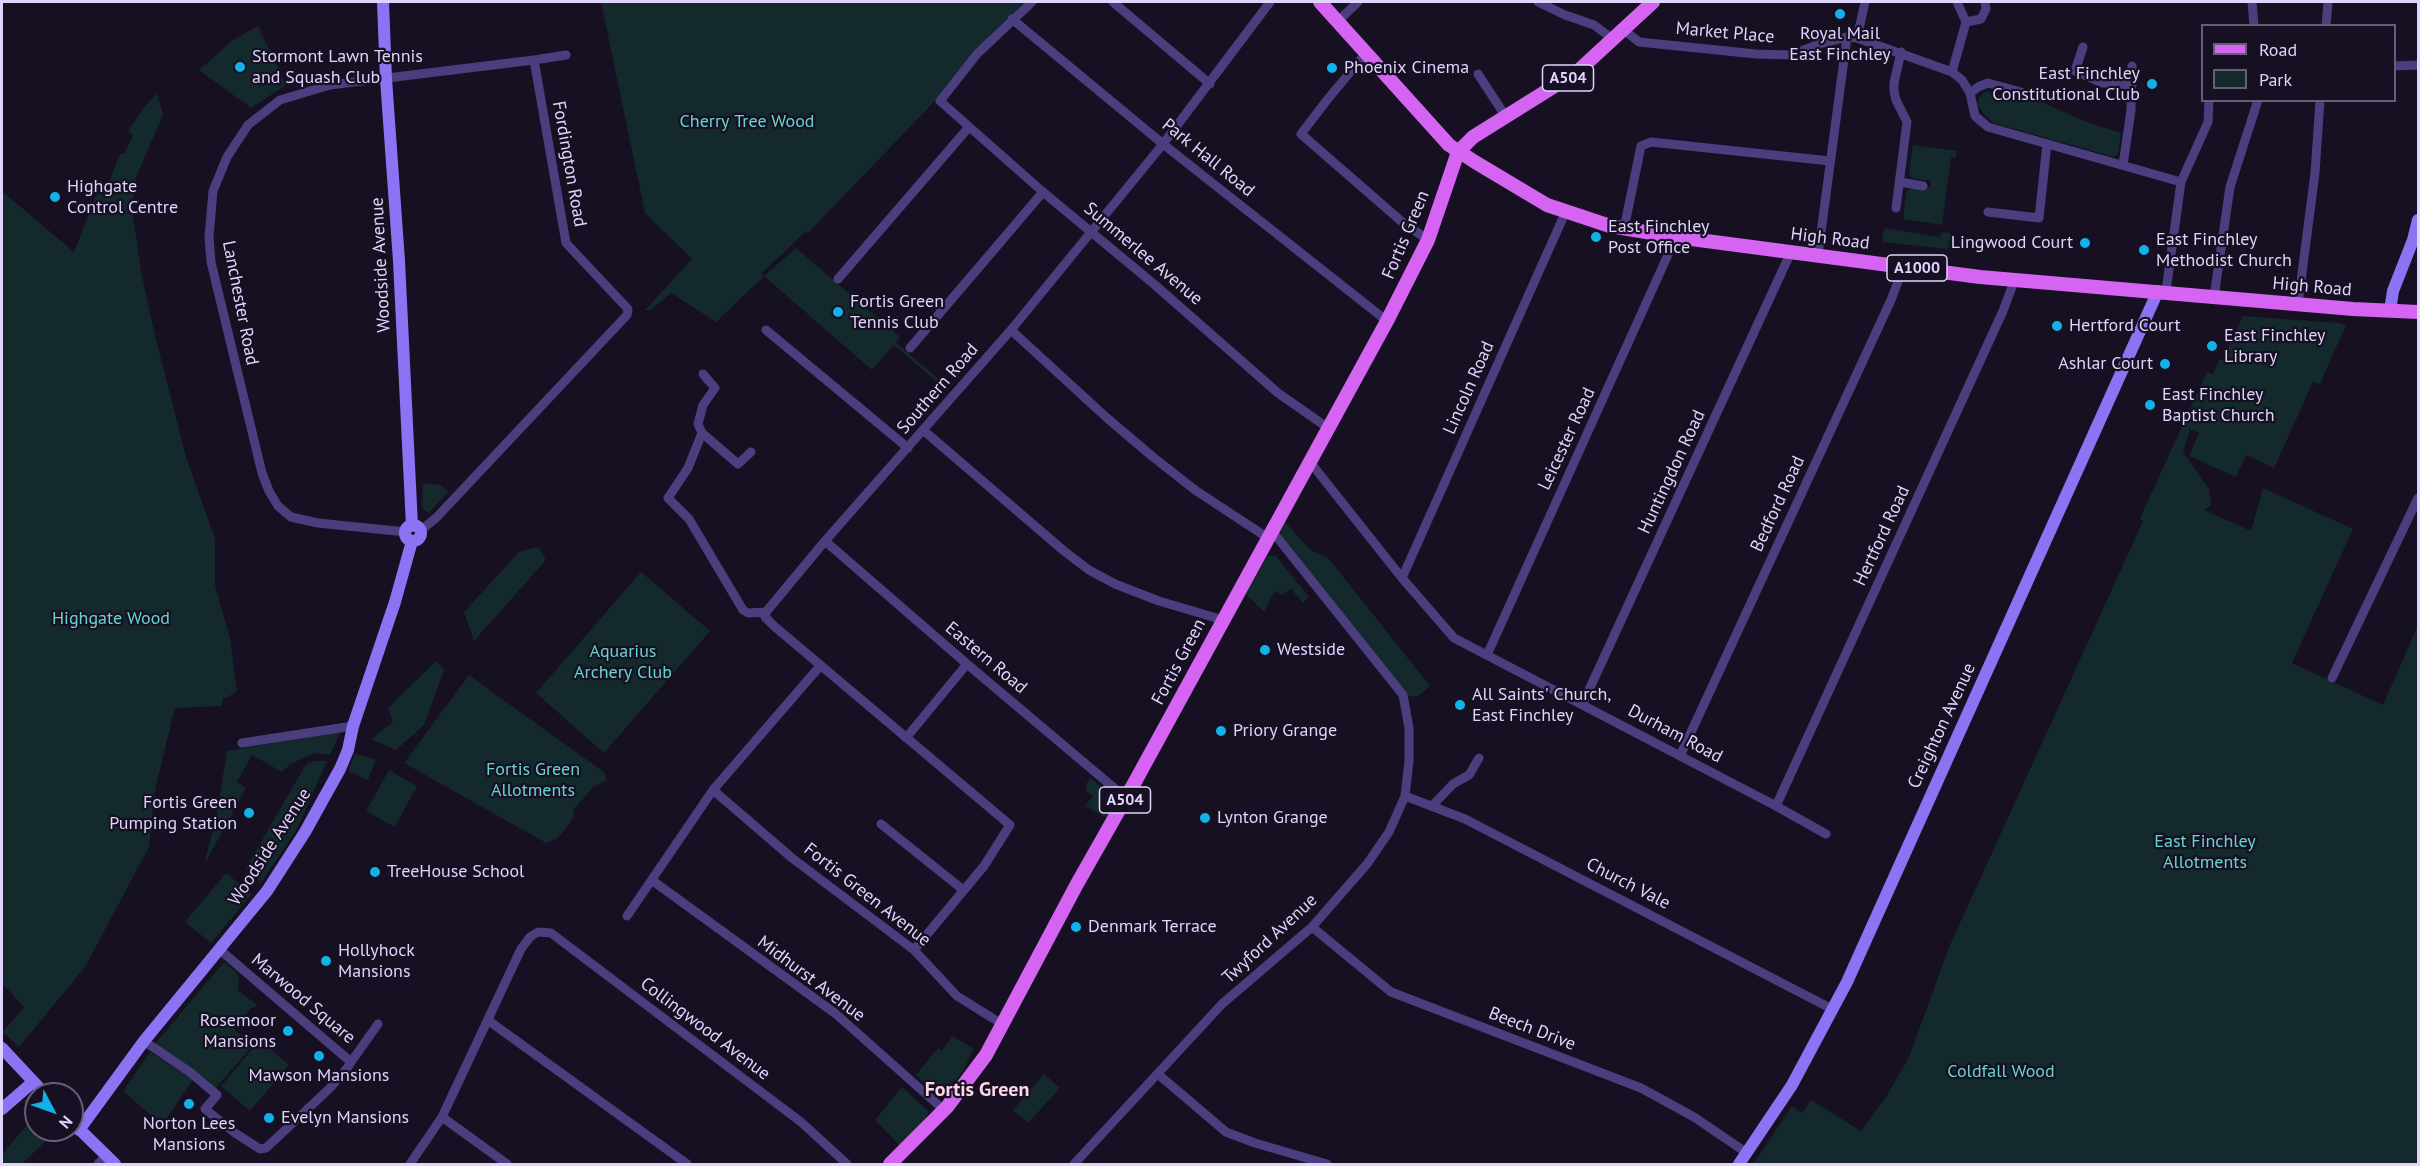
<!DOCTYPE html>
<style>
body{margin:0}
#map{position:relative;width:2420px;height:1166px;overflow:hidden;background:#161022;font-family:"PT Sans",sans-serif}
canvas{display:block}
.frame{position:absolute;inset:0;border:3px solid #dfd4fc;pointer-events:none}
.legend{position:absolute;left:2201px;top:24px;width:195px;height:78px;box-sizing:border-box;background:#161022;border:2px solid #665e79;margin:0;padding:8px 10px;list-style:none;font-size:18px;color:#dfd4fc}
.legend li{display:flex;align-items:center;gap:12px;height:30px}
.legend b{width:30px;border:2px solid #665e79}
.north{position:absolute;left:24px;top:1082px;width:60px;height:60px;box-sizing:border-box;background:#161022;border:2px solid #665e79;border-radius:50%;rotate:131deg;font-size:16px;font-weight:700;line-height:24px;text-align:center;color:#dfd4fc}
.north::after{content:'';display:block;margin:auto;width:21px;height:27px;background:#12b1ea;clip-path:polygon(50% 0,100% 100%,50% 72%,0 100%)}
</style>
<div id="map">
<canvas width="2420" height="1166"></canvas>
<div class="frame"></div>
<ul class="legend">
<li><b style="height:8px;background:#d564f3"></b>Road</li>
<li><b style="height:16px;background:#13292c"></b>Park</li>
</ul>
<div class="north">N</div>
</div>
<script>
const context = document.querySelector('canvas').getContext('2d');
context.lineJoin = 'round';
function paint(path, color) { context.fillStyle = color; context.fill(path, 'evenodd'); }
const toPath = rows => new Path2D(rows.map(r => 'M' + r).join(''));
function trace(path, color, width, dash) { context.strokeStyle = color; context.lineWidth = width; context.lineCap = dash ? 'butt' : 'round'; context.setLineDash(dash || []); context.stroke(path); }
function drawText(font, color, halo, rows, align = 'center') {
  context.font = font + ' "PT Sans",sans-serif'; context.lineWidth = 4.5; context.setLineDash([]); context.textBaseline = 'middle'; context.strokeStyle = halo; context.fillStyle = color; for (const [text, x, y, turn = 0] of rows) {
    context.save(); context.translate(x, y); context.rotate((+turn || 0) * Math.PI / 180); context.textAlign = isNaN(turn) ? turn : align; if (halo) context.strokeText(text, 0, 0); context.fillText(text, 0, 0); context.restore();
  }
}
paint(toPath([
 [601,2,1025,2,974,51,932,104,808,233,806,231,761,274,764,276,796,248,900,337,896,343,949,388,948,391,894,345,872,370,764,276,716,322,671,293,651,310,645,310,692,259,645,213],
 [258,26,286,85,251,108,199,70,233,40],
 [1986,91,2012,99,2026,95,2084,121,2121,133,2118,154,2114,157,1994,123,1984,114,1978,105,1979,97],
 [157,93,163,115,136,177,132,209,141,272,155,335,186,457,215,539,215,585,230,638,237,691,228,697,223,698,222,706,175,708,155,789,149,847,85,967,19,1047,3,1032,24,1007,2,983,2,191,74,252,98,190,107,187,120,154,124,154,133,135,128,131,143,109],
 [1913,145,1957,151,1956,157,1951,158,1942,225,1903,219,1906,192,1912,187,1931,187,1931,181,1912,178,1909,173],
 [1884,228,1940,237,1941,232,1951,233,1948,249,1882,242],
 [2243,316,2340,323,2346,325,2320,384,2313,382,2274,468,2246,455,2236,477,2189,456,2199,433,2190,429,2183,452,2209,489,2211,505,2204,510,2251,531,2263,488,2353,529,2292,663,2383,705,2418,625,2418,1164,1753,1164,1792,1106,1802,1113,1811,1100,1861,1131,1886,1097,1909,1057,1950,945,2143,521,2140,519,2146,505,2207,372,2213,374,2219,360,2223,359],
 [423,483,440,485,449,491,429,513,422,508],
 [1280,516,1309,549,1329,559,1430,686,1417,697,1403,695,1272,531],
 [538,547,546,560,474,641,464,612,519,552],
 [1267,556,1276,556,1309,597,1303,603,1291,589,1282,595,1275,591,1264,612,1246,594],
 [641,572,710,631,604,753,536,693],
 [436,661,444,670,424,725,396,750,371,739,393,722,388,708],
 [469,675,605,773,606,781,594,786,573,810,574,816,569,824,557,839,546,843,404,763],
 [333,733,340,733,330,755,316,753,290,764,282,772,252,755,237,782,246,788,204,865,216,818,227,751],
 [355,754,376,759,368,780,348,771],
 [315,761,327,761,297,829,261,883,246,868,306,764],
 [389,770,417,786,395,827,366,811],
 [1091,778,1117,801,1107,818,1085,806,1093,796,1086,791,1086,784],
 [226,873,252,894,211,943,185,922],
 [224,962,237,973,239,980,238,990,258,1006,251,1008,233,1029,253,1045,215,1089,154,1045],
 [952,1036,974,1049,963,1071,941,1097,916,1075,938,1048,942,1051],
 [260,1040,289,1065,250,1111,221,1086],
 [150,1052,193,1080,162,1125,123,1091],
 [1044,1074,1060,1088,1028,1123,1013,1110],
 [902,1087,929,1112,904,1150,875,1120],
 [30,1097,36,1100,36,1130,57,1130,22,1164,2,1164,2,1154,34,1117,24,1101]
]), '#13292c');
trace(toPath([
 [1032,2,977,54,940,101,1043,192,1155,285,1278,393,1328,428],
 [1113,2,1210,84],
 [1538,2,1565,15,1594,25,1614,40],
 [2252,2,2254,26],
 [1012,19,1163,144,1387,321],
 [1338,21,1358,2],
 [1966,22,1981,19,1986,9,1985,2],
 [2326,26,2328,2],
 [1624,30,1639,42,1756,54,1791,55,1822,43,1847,37,1857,38,1952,72,1962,80,1970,93,1978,87,1988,83,2021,92],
 [1857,38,1865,2],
 [2083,47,2075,71,2103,83,2132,85],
 [1366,53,1327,100,1301,134,1401,221,1428,240],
 [534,60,566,55],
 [2394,66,2418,65],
 [1952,72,1966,22,1957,2],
 [1478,74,1506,117],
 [1970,93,1975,116,1988,127,2181,182,2166,291],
 [2123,165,2131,110,2132,66],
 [1900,182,1923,186],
 [2181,182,2208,122,2209,100],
 [1896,208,1907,122,1896,100,1894,91,1894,83,1901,52],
 [1988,212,2039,218,2047,144],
 [1624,229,1641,146,1651,142,1830,161],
 [1818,255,1847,37],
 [838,279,969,127],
 [2214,297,2230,187,2258,100],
 [2298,304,2315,173,2320,100],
 [766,330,908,448],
 [1011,330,1107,418,1153,457,1195,490,1268,538],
 [910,348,1043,192],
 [703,374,715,388,703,405,698,424,702,433,738,464,751,452],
 [923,430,1064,551,1089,570,1115,584,1159,601,1223,620],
 [702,433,688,468,668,498,689,519,743,610,748,613,766,612],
 [1310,462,1402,578,1454,638,1776,806,1826,834],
 [406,532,318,523,291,517,278,506,269,491,262,473,211,262,209,237,213,191,227,157,248,125,280,100,330,85,534,60,566,243,628,309,627,315,436,518,420,531],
 [825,541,967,664,1126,798],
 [1402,578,1566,211],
 [766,612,825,541,1011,330,1163,144,1270,2],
 [766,612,765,617,774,626,1010,825,984,866,914,950],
 [1487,655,1676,237],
 [2332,678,2418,498],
 [1582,705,1791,252],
 [906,738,967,664],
 [242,743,353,726],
 [1680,756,1891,300,1904,266],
 [713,790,792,858,914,950,957,996,1002,1024],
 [1405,796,1465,819,1832,1009],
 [1432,806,1453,784,1469,775,1479,758],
 [1776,806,2003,311,2015,279],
 [881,824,962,889],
 [653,881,836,1014,944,1110],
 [627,916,713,790,820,666],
 [1312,927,1391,992,1641,1088,1694,1117,1747,1153],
 [489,1021,687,1164],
 [144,1041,191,1073,217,1095,205,1109,235,1133,260,1149,266,1148,330,1088,348,1067,351,1062,220,950],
 [351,1062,378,1024],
 [1159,1075,1226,1132,1255,1143,1327,1164],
 [442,1117,507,1164],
 [98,1164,106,1156],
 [410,1164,442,1117,521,949,530,937,538,932,551,933,801,1122,847,1164],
 [1074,1164,1222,1004,1312,927,1367,864,1389,832,1405,796,1409,761,1409,728,1403,695,1272,531]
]), '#4b3e7e', 9);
trace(toPath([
 [383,2,386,79,399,261,412,526],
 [2390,311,2393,291,2413,240,2418,220],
 '405 533a8 8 0 1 1 16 0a8 8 0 1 1-16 0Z',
 [2,1048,45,1094],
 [2,1109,33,1082],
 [72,1122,115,1164],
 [79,1130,144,1041,267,891,305,832,340,769,348,750,353,726,395,602,412,541],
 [1739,1164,1792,1085,1847,982,2158,291]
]), '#8b73f4', 12);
trace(toPath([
 [1320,2,1449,145,1475,162,1547,205,1610,226,1676,237,1980,277,2353,309,2418,312],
 [890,1164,947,1107,986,1055,1077,884,1136,780,1387,321,1428,240,1458,152,1473,137,1577,72,1653,2]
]), '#d564f3', 14);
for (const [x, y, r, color] of [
 [1840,14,6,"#12b1ea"],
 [240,67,6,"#12b1ea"],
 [1332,68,6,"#12b1ea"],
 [2152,84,6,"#12b1ea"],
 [55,197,6,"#12b1ea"],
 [1596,237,6,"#12b1ea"],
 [2085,243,6,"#12b1ea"],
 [2144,250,6,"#12b1ea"],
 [838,312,6,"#12b1ea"],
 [2057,326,6,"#12b1ea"],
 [2212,346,6,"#12b1ea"],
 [2165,364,6,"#12b1ea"],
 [2150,405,6,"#12b1ea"],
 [1265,650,6,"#12b1ea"],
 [1460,705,6,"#12b1ea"],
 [1221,731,6,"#12b1ea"],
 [249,813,6,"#12b1ea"],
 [1205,818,6,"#12b1ea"],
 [375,872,6,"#12b1ea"],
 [1076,927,6,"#12b1ea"],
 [326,961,6,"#12b1ea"],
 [288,1031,6,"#12b1ea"],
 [319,1056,6,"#12b1ea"],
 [189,1104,6,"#12b1ea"],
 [269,1118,6,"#12b1ea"]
]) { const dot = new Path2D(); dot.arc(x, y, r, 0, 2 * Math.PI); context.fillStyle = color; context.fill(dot); trace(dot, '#161022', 2); }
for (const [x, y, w] of [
 [1568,78,51],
 [1917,268,60],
 [1125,800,51]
]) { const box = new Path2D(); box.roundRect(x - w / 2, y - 13, w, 26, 4.5); context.fillStyle = '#161022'; context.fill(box); trace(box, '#dfd4fc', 1.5); }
drawText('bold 16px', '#dfd4fc', null, [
 ["A504",1568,78],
 ["A1000",1917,268],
 ["A504",1125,800]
]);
drawText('18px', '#dfd4fc', '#161022', [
 ["Market Place",1725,33,5],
 ["Park Hall Road",1208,158,39],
 ["Fordington Road",569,164,80],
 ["Fortis Green",1406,235,-67],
 ["High Road",1830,239,7],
 ["Summerlee Avenue",1143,254,40],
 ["Woodside Avenue",381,265,-93],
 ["High Road",2312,287,5],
 ["Lanchester Road",240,303,79],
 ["Lincoln Road",1469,388,-66],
 ["Southern Road",938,389,-49],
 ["Leicester Road",1567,439,-65],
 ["Huntingdon Road",1672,472,-65],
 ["Bedford Road",1778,504,-65],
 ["Hertford Road",1882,536,-65],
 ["Eastern Road",986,658,40],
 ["Fortis Green",1179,662,-62],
 ["Creighton Avenue",1942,726,-65],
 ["Durham Road",1675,734,28],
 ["Woodside Avenue",270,847,-57],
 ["Church Vale",1628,884,27],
 ["Fortis Green Avenue",867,895,38],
 ["Twyford Avenue",1270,939,-43],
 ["Midhurst Avenue",811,979,37],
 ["Marwood Square",303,999,40],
 ["Collingwood Avenue",705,1029,37],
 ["Beech Drive",1532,1029,21]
]);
drawText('18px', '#dfd4fc', '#161022', [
 ["Royal Mail",1840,34,"center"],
 ["East Finchley",1840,55,"center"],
 ["Stormont Lawn Tennis",252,57],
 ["and Squash Club",252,78],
 ["Phoenix Cinema",1344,68],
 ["East Finchley",2140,74,"right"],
 ["Constitutional Club",2140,95,"right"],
 ["Highgate",67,187],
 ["Control Centre",67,208],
 ["East Finchley",1608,227],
 ["Post Office",1608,248],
 ["East Finchley",2156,240],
 ["Methodist Church",2156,261],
 ["Lingwood Court",2073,243,"right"],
 ["Fortis Green",850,302],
 ["Tennis Club",850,323],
 ["Hertford Court",2069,326],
 ["East Finchley",2224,336],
 ["Library",2224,357],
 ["Ashlar Court",2153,364,"right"],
 ["East Finchley",2162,395],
 ["Baptist Church",2162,416],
 ["Westside",1277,650],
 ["All Saints' Church,",1472,695],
 ["East Finchley",1472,716],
 ["Priory Grange",1233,731],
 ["Fortis Green",237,803,"right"],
 ["Pumping Station",237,824,"right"],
 ["Lynton Grange",1217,818],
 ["TreeHouse School",387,872],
 ["Denmark Terrace",1088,927],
 ["Hollyhock",338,951],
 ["Mansions",338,972],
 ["Rosemoor",276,1021,"right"],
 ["Mansions",276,1042,"right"],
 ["Mawson Mansions",319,1076,"center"],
 ["Evelyn Mansions",281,1118],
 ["Norton Lees",189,1124,"center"],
 ["Mansions",189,1145,"center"]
], 'left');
drawText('18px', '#66d6cd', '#161022', [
 ["Cherry Tree Wood",747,122],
 ["Highgate Wood",111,619],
 ["Aquarius",623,652],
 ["Archery Club",623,673],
 ["Fortis Green",533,770],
 ["Allotments",533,791],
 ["East Finchley",2205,842],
 ["Allotments",2205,863],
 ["Coldfall Wood",2001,1072]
]);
drawText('bold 20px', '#fcd6e8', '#161022', [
 ["Fortis Green",977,1090]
]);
</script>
